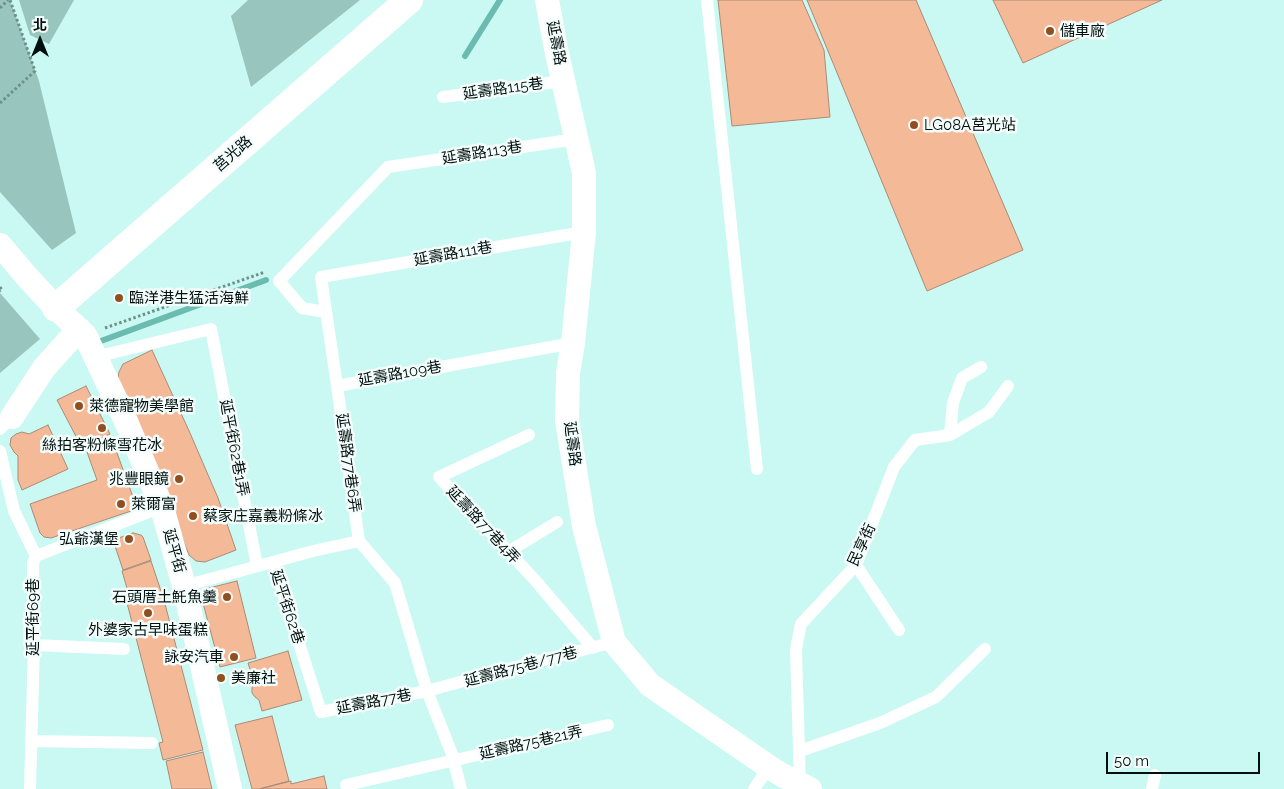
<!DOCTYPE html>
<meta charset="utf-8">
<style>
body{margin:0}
#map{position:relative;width:1284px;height:789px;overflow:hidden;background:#c9f9f2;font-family:Raleway,"Noto Sans TC",sans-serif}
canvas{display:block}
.north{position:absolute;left:15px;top:15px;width:50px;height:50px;-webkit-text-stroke:4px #f4fdfc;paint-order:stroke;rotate:0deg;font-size:14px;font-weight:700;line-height:20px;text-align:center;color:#01100e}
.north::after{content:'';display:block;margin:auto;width:18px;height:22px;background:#01100e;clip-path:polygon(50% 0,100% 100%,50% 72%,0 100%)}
.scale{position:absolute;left:1106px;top:752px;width:154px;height:22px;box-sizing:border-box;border:2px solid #01100e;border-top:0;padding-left:6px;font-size:15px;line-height:18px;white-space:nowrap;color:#01100e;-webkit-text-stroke:4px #f4fdfc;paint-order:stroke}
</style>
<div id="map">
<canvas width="1284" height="789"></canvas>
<div class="north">北</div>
<div class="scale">50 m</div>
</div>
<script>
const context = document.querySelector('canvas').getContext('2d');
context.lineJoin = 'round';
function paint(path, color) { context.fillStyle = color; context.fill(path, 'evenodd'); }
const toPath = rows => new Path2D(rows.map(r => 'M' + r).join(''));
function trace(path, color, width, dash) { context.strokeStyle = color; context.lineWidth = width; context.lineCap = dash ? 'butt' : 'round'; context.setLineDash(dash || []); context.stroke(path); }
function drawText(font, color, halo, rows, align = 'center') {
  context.font = font + ' Raleway,"Noto Sans TC",sans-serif'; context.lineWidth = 5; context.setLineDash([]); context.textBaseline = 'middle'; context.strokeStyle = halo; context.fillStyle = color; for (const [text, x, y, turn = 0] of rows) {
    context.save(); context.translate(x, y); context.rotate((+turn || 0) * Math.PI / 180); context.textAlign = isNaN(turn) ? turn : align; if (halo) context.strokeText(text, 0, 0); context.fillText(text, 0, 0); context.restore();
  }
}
paint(toPath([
 [0,0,10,0,39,81,76,233,52,250,0,192],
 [19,0,74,0,49,44,30,35],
 [248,0,360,0,251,87,231,16],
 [0,293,40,339,0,373]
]), '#98c5be');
trace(toPath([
 [465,56,500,0],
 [101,341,266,280]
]), '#6bbbb1', 6);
const building = toPath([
 [718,0,802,0,824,50,830,117,732,126,718,0],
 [807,0,916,0,1023,250,927,291,807,0],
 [993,0,1162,0,1023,63,993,0],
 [152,350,190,433,218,498,236,550,205,562,196,561,189,555,118,378,119,372,123,364,152,350],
 [86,386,110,434,82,448,57,400,86,386],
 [48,425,68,469,22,490,18,480,18,456,14,452,10,445,11,438,16,434,22,432,29,434,48,425],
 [113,442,133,497,133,507,131,511,51,538,44,537,40,533,30,504,97,480,87,452,113,442],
 [133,533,141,535,143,537,151,560,123,570,113,540,133,533],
 [151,561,164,600,203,750,163,760,159,743,163,742,127,603,131,602,122,571,151,561],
 [237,581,256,658,220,667,203,603,203,596,206,590,209,588,237,581],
 [288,651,302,700,262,711,259,700,255,697,252,693,252,688,254,682,248,663,288,651],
 [272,716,289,781,259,789,252,789,235,725,272,716],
 [203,752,212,789,172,789,166,761,203,752],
 [324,776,327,789,260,789,291,781,291,784,324,776]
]);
paint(building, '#f4ba98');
trace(building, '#ab8a76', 1);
trace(toPath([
 [0,8,8,0],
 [0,103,35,71,10,0],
 [0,287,2,290,0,291],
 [105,328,265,272]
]), '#6e8f8a', 3, [2.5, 2.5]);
trace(toPath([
 [707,0,757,469],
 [443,97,563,81],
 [325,312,302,308,279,281,388,167,576,139],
 [573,343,337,386,321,277,584,232],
 [95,357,211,329,257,566],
 [337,386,359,541],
 [0,429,12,417],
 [529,435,439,477,534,579,593,648],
 [950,435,953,403,962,378,981,367],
 [0,451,14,511,36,556,33,563,34,645,30,789],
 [508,552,557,522],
 [36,556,162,507],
 [273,562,313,551,359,541,395,583,427,691,452,754,461,789],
 [856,565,899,630],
 [184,586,273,562,321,712,427,691,496,672,614,642],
 [34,645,124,649],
 [31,741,152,743],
 [800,751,880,723,936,697,985,649],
 [800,784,796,649,801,624,856,565,894,467,915,440,950,435,989,412,1008,386],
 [346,785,608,725],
 [754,789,769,767],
 [1152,789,1155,775]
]), '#fff', 12);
trace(toPath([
 [547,0,556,49,584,173,584,232,573,343,568,373,567,420,584,526,614,642,650,685,769,767,782,775,810,789],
 [0,245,28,278,56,308,85,335,125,419,162,507,184,586,230,789],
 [12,417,44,368,79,329]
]), '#fff', 24);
trace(toPath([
 [56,308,409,0]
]), '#fff', 28);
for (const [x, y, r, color] of [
 [1050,31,5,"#914e1f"],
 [914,125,5,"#914e1f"],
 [119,298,5,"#914e1f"],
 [79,406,5,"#914e1f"],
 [102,428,5,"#914e1f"],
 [179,479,5,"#914e1f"],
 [121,504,5,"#914e1f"],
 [193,516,5,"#914e1f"],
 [129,539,5,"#914e1f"],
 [227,597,5,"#914e1f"],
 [148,613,5,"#914e1f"],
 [234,657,5,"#914e1f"],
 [221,678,5,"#914e1f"]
]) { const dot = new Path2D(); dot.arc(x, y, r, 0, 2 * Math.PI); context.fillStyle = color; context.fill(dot); trace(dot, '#f4fdfc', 2); }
drawText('15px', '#01100e', '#f4fdfc', [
 ["儲車廠",1060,31],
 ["LG08A莒光站",924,125],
 ["臨洋港生猛活海鮮",129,298],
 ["萊德寵物美學館",89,406],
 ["絲拍客粉條雪花冰",102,445,"center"],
 ["兆豐眼鏡",169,479,"right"],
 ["萊爾富",131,504],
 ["蔡家庄嘉義粉條冰",203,516],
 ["弘爺漢堡",119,539,"right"],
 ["石頭厝土魠魚羹",217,597,"right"],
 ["外婆家古早味蛋糕",148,630,"center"],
 ["詠安汽車",224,657,"right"],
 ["美廉社",231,678]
], 'left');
drawText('15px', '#01100e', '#f4fdfc', [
 ["延壽路",556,43,79],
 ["延壽路115巷",503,89,-8],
 ["延壽路113巷",482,153,-9],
 ["莒光路",233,154,-41],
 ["延壽路111巷",453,254,-10],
 ["延壽路109巷",400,374,-10],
 ["延壽路",572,444,82],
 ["延平街62巷1弄",234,448,79],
 ["延壽路77巷6弄",348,463,82],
 ["延壽路77巷4弄",483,525,47],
 ["民享街",862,545,-65],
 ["延平街",174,551,74],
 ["延平街62巷",287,607,72],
 ["延平街69巷",33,617,-90],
 ["延壽路75巷/77巷",521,667,-15],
 ["延壽路77巷",374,702,-11],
 ["延壽路75巷21弄",531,743,-13]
]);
</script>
